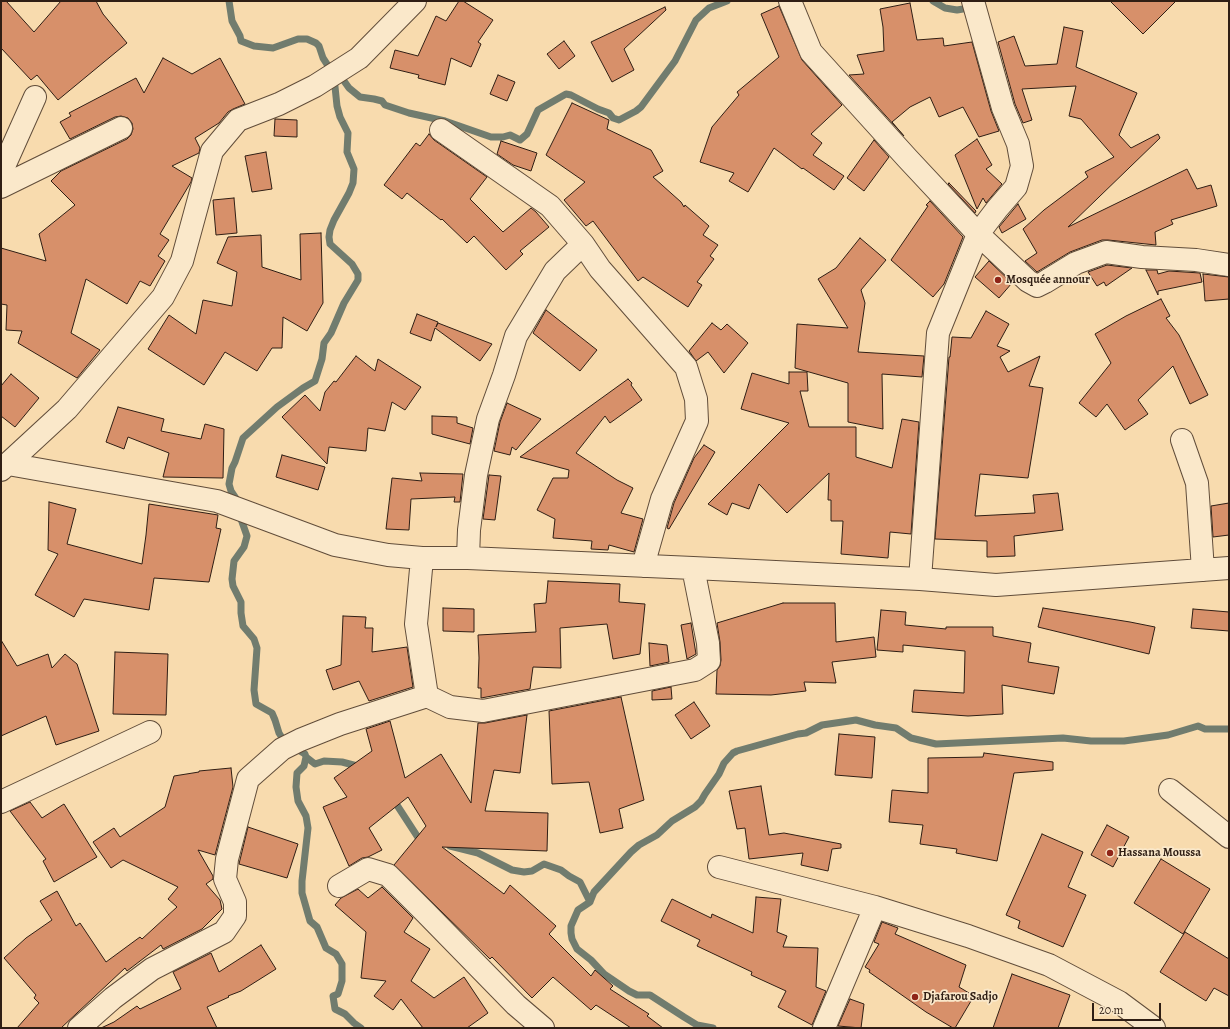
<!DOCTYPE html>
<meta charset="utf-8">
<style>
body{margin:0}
#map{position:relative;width:1230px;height:1029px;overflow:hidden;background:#f8dbae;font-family:Alegreya,serif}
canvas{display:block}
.frame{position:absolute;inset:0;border:2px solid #2f1e14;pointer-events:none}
.scale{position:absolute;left:1092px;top:1003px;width:69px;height:18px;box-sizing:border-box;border:2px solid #2f1e14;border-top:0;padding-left:5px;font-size:12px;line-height:14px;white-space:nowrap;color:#2f1e14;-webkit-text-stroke:3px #fae8ca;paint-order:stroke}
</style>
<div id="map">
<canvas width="1230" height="1029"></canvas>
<div class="frame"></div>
<div class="scale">20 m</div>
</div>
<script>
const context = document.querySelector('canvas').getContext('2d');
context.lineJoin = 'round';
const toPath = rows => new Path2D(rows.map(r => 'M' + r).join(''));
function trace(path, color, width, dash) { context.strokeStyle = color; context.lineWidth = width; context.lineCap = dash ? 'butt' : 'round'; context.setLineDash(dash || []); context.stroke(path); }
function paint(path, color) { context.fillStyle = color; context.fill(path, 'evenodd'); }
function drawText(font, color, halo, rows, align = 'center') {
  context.font = font + ' Alegreya,serif'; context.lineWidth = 3.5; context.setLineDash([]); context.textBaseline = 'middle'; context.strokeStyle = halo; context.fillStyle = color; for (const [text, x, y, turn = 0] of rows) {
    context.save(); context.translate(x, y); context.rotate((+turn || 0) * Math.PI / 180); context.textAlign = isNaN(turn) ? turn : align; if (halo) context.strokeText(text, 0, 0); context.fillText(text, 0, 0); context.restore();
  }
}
trace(toPath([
 [229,1,232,21,240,36,241,41,254,46,273,48,298,39,307,39,316,43,319,46,323,58,334,75,337,76,344,81,349,88,360,97,374,99,382,101,385,105,409,113,445,121,491,137,503,137,510,135,520,140,527,134,538,110,566,94,571,95,598,109,609,113,613,118,619,120,636,111,641,107,675,61,696,20,709,8,727,1],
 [933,1,945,8,957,10,963,9,971,4],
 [239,503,231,491,229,484,232,468,235,462,243,438,277,407,303,388,315,381,322,359,324,343,331,333,344,303,358,280,358,274,352,264,330,244,329,237,330,230,334,220,349,193,353,183,354,169,347,152,348,133,340,117,337,106,334,77],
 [240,514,241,519,247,536,244,547,234,561,232,579,233,586,241,602,241,613,243,626,254,639,257,648,254,690,256,704,272,713,275,720,279,733,284,741,305,754,306,757,315,764,324,761,342,762,361,767],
 [306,757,304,766,297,773,296,787,298,801,306,816,308,828,302,881,302,893,310,921,317,927,326,948,336,954,342,964,342,981,338,994,333,996,335,1009,345,1014,354,1023,361,1028],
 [393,799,419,839,424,840],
 [450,846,478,853,512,870,524,872,532,871,544,864,561,870,569,876,580,882,590,902],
 [713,1028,697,1025,684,1017,650,995,637,995,629,991,604,974,591,960,577,949,572,939,571,933,571,926,578,910,590,902,594,892,631,852,639,845,657,835,672,821,695,807,701,801,705,794,719,774,724,763,733,753,737,751,798,734,806,733,822,725,856,720,875,725,896,728,911,738,936,744,1063,738,1091,741,1124,741,1168,735,1198,726,1205,729,1229,729]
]), '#717c6e', 7);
const building = toPath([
 [1,1,6,1,34,32,61,1,96,1,103,14,127,43,58,100,37,75,31,80,1,48,1,1],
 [459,1,463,1,493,20,478,42,481,44,471,67,451,58,445,85,418,78,419,75,390,68,395,50,418,56,436,16,446,21,459,1],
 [1110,1,1176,1,1143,34,1110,1],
 [910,3,917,40,943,38,944,46,972,42,991,111,999,131,979,137,963,107,939,117,930,97,910,107,892,122,904,136,849,75,864,74,857,55,884,51,883,27,880,9,910,3],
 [779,6,802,60,842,105,811,134,822,143,813,155,844,176,834,190,803,168,802,169,774,148,748,192,729,181,734,173,700,162,712,127,739,95,737,92,779,57,761,14,779,6],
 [665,7,666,10,624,49,634,70,612,82,591,42,665,7],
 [1064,27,1083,31,1076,67,1137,93,1119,135,1131,148,1158,134,1160,138,1068,227,1187,169,1197,189,1211,185,1217,206,1171,220,1173,224,1155,232,1156,245,1108,240,1102,240,1070,252,1037,272,1025,261,1037,253,1023,229,1044,210,1088,177,1085,172,1114,157,1081,119,1069,116,1076,86,1022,89,1032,120,1023,123,1015,104,998,42,1014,36,1025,66,1057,64,1064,27],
 [564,41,575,56,559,69,547,54,564,41],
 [163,58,192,74,220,58,245,104,233,109,228,112,219,123,195,138,200,148,199,153,172,166,192,178,191,182,160,234,169,240,158,256,165,261,150,286,140,281,127,304,86,279,71,333,100,350,77,378,18,343,22,331,6,330,7,305,1,304,1,248,46,261,39,234,75,205,51,181,61,171,127,139,131,135,133,129,132,123,128,118,121,116,115,117,70,139,60,122,71,116,69,113,136,78,144,93,163,58],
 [498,75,515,82,507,101,490,94,498,75],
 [572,103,609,120,607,129,651,150,663,171,653,177,681,202,684,207,685,205,709,226,703,235,718,245,710,256,714,259,697,282,702,285,688,307,643,277,638,281,593,221,586,226,564,200,585,182,546,155,572,103],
 [275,119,297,120,297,137,274,136,275,119],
 [429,134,434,140,487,177,470,199,503,232,531,208,536,212,549,227,520,251,523,254,506,270,474,236,467,243,442,219,441,220,407,193,402,199,384,185,416,143,420,146,429,134],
 [977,139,992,165,986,169,1002,184,986,203,983,198,977,209,955,155,977,139],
 [874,140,889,157,864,191,847,178,874,140],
 [501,141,537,153,531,171,513,165,497,154,501,141],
 [266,152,272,189,252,192,245,156,266,152],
 [949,183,976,211,975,213,948,184,949,183],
 [234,198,237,233,216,235,213,200,234,198],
 [930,201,963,237,944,284,933,297,891,260,928,206,926,205,930,201],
 [1018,204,1026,219,1002,233,999,227,1018,204],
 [321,233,323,303,307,331,283,317,282,348,272,348,257,371,225,352,204,385,148,349,169,315,196,334,203,300,232,306,237,272,217,263,228,237,261,235,262,267,301,280,300,234,321,233],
 [860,238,886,260,861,290,865,303,858,352,924,356,922,377,882,374,883,429,848,422,848,383,795,368,797,324,848,328,818,279,836,268,860,238],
 [989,261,1012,283,999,298,975,277,989,261],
 [1107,265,1132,268,1106,286,1104,282,1097,286,1088,272,1107,265],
 [1146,270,1157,270,1158,274,1169,271,1200,273,1202,282,1158,291,1158,295,1146,270],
 [1203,274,1229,277,1229,299,1205,301,1203,274],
 [1161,299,1170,316,1166,318,1179,335,1208,395,1190,404,1173,366,1138,400,1148,414,1125,430,1107,404,1096,417,1079,403,1111,363,1095,334,1126,316,1161,299],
 [546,310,597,350,580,371,533,333,546,310],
 [986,311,1009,324,997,346,1010,351,1000,357,1008,372,1040,356,1029,386,1043,388,1028,478,980,474,975,516,1035,513,1033,495,1058,493,1063,530,1014,536,1015,556,987,557,987,541,935,539,949,357,950,357,952,337,971,338,986,311],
 [417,314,438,322,436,327,438,323,492,344,480,361,435,328,431,341,410,333,417,314],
 [712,323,721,330,727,324,748,343,724,373,708,352,696,361,689,351,712,323],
 [356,356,375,371,378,359,421,387,405,410,392,402,385,431,368,428,366,451,329,447,327,464,282,417,305,395,320,411,325,392,334,381,336,382,356,356],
 [789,372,807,372,808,391,800,391,809,427,856,427,856,457,892,468,902,419,919,422,911,534,890,532,888,558,841,554,843,521,831,521,831,500,828,500,829,473,787,513,759,484,749,509,732,503,727,515,708,504,789,423,741,409,752,373,789,384,789,372],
 [11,374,39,398,15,427,1,416,1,386,11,374],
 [628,379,632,383,631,385,642,400,610,423,605,416,576,453,617,480,633,488,621,513,643,519,634,552,609,545,608,550,591,549,592,541,553,538,555,519,537,510,553,478,568,478,569,470,520,457,628,379],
 [507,403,541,419,516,450,512,447,510,455,494,451,500,422,507,403],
 [118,407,164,419,161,431,201,439,205,424,224,429,223,478,163,477,169,453,128,437,124,449,106,442,118,407],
 [432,416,457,417,457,423,473,428,470,444,432,434,432,416],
 [704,445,715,452,669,529,667,528,674,503,694,458,704,445],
 [282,455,325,467,318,490,276,477,282,455],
 [420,473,463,474,460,502,454,502,455,497,411,499,409,530,386,529,392,478,422,481,420,473],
 [489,475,501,476,495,520,483,519,489,475],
 [49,502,76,509,67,544,142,564,146,535,149,504,218,515,216,528,221,529,209,582,154,578,149,610,84,599,74,617,35,595,58,554,48,550,49,502],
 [1229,503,1229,535,1213,537,1211,506,1229,503],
 [548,581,620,584,619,602,645,604,640,654,613,659,607,624,560,628,561,668,533,667,530,689,481,698,481,688,478,688,479,658,478,635,536,632,534,604,546,603,548,581],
 [783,603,835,603,836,642,874,637,876,657,832,662,836,683,804,682,806,691,771,695,716,694,717,670,720,666,721,660,720,642,717,623,783,603],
 [443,608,474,609,474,632,443,631,443,608],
 [1043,608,1130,622,1155,627,1149,654,1038,627,1043,608],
 [1193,609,1229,612,1229,631,1191,628,1193,609],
 [881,610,906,612,905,625,946,629,946,627,993,627,993,636,1031,643,1028,662,1059,667,1054,694,1002,685,1003,714,968,716,912,712,914,690,964,693,965,651,903,645,903,652,877,650,881,610],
 [343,616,366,617,365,628,373,628,372,652,407,647,413,687,369,701,359,681,333,690,326,670,341,665,343,616],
 [691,623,696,654,687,659,681,625,691,623],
 [1,640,17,666,48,654,52,668,65,654,77,664,99,731,56,745,46,716,1,736,1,640],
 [649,643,667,645,669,662,650,666,649,643],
 [115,652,168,654,166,715,113,714,115,652],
 [671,687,672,699,652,700,652,691,671,687],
 [621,697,644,800,619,809,623,828,600,833,589,782,552,784,549,711,621,697],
 [694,702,710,726,691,739,675,715,694,702],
 [527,715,520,773,494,770,485,811,548,813,547,851,442,847,504,894,510,885,556,926,549,934,591,976,595,970,613,986,610,989,649,1014,647,1016,663,1028,631,1028,596,1005,591,1010,553,977,532,998,492,957,490,959,394,865,426,826,408,797,369,828,382,850,368,857,362,858,349,866,323,807,347,797,334,778,372,751,366,729,390,721,405,778,441,754,471,803,478,723,485,723,527,715],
 [839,734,875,737,872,778,835,775,839,734],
 [984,753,1053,762,1053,770,1014,773,997,861,956,853,957,849,920,844,923,825,889,822,892,790,928,793,928,758,983,757,984,753],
 [231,768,233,787,215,855,198,850,213,876,213,879,206,884,220,900,222,909,202,929,163,949,161,945,127,971,125,968,61,1028,17,1028,39,1003,34,998,36,995,4,958,26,938,52,920,40,901,57,891,76,926,80,923,106,962,140,937,142,939,177,907,168,899,178,887,123,860,111,868,93,842,114,828,120,837,165,807,174,776,199,772,199,771,231,768],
 [761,786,769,835,784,833,841,844,841,848,832,849,828,871,801,865,803,853,749,859,745,828,737,829,729,791,761,786],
 [30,802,42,818,64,804,97,857,54,882,43,861,46,859,10,811,30,802],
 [1107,825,1129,837,1113,867,1091,855,1107,825],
 [248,827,298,844,287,878,239,864,248,827],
 [1042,834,1083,852,1068,887,1086,895,1063,947,1018,928,1020,921,1006,915,1042,834],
 [1161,859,1210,889,1183,934,1134,903,1161,859],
 [382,887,413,918,404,932,430,949,411,981,434,998,464,977,488,1013,467,1028,423,1028,401,999,393,1010,374,996,386,981,361,978,366,932,335,905,341,898,358,889,368,898,382,887],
 [756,897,781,899,777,932,787,936,783,947,818,948,816,987,826,991,812,1025,778,1007,786,991,751,975,752,972,697,946,700,940,661,921,672,899,711,918,712,914,753,933,756,897],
 [882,922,898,928,895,934,966,965,959,987,974,996,955,1028,953,1028,926,1012,869,972,870,970,865,967,879,944,874,942,882,922],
 [1185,932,1229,959,1229,996,1214,988,1206,1001,1160,972,1185,932],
 [261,945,276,969,241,991,228,996,229,997,207,1007,217,1028,101,1028,114,1022,137,1006,140,1009,181,989,173,972,211,953,219,972,261,945],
 [1012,974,1070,995,1058,1028,993,1028,1012,974],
 [850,999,864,1004,861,1028,838,1026,850,999]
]);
paint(building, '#d7906a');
trace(building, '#2f1e14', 1);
const minor = toPath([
 [790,1,811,52,907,158,978,234,1028,281,1037,286,1045,282,1076,263,1106,252,1142,257,1196,260,1229,265],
 [441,130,550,206,583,244,600,269,686,367,696,399,697,421,662,499,643,566],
 [1,173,35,97],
 [1,187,121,128],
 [1182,440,1197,483,1203,570],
 [8,464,217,501,335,545,388,555,422,558,468,558,693,568,920,579,996,585,1229,568],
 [1,470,67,409,163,297,182,261,212,151,238,120,279,104,315,86,359,58,415,1],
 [422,558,416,624,427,696,450,707,483,711,695,670,709,661,708,643,693,568],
 [468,558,469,530,476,475,488,419,504,375,516,336,555,271,583,244],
 [920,579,938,333,978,234,997,209,1016,187,1022,166,1018,144,1003,108,973,1],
 [1170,790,1229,837],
 [1,802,150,732],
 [719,867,875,907,968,936,1049,965,1119,1002,1154,1028],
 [339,886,368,869,388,875,426,913,516,1005,543,1028],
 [79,1028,113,998,152,969,224,932,235,916,235,902,225,879,227,859,248,779,282,749,300,740,340,724,427,696],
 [824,1028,875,907]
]);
trace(minor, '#614d3a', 24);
trace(minor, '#fae8ca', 22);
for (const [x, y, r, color] of [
 [998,280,4,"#8f2418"],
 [1110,853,4,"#8f2418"],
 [915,997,4,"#8f2418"]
]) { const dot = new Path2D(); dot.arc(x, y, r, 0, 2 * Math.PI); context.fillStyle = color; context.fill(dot); trace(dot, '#fae8ca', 1.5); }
drawText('bold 12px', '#2f1e14', '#fae8ca', [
 ["Mosquée annour",1006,280],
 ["Hassana Moussa",1118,853],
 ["Djafarou Sadjo",923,997]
], 'left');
</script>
